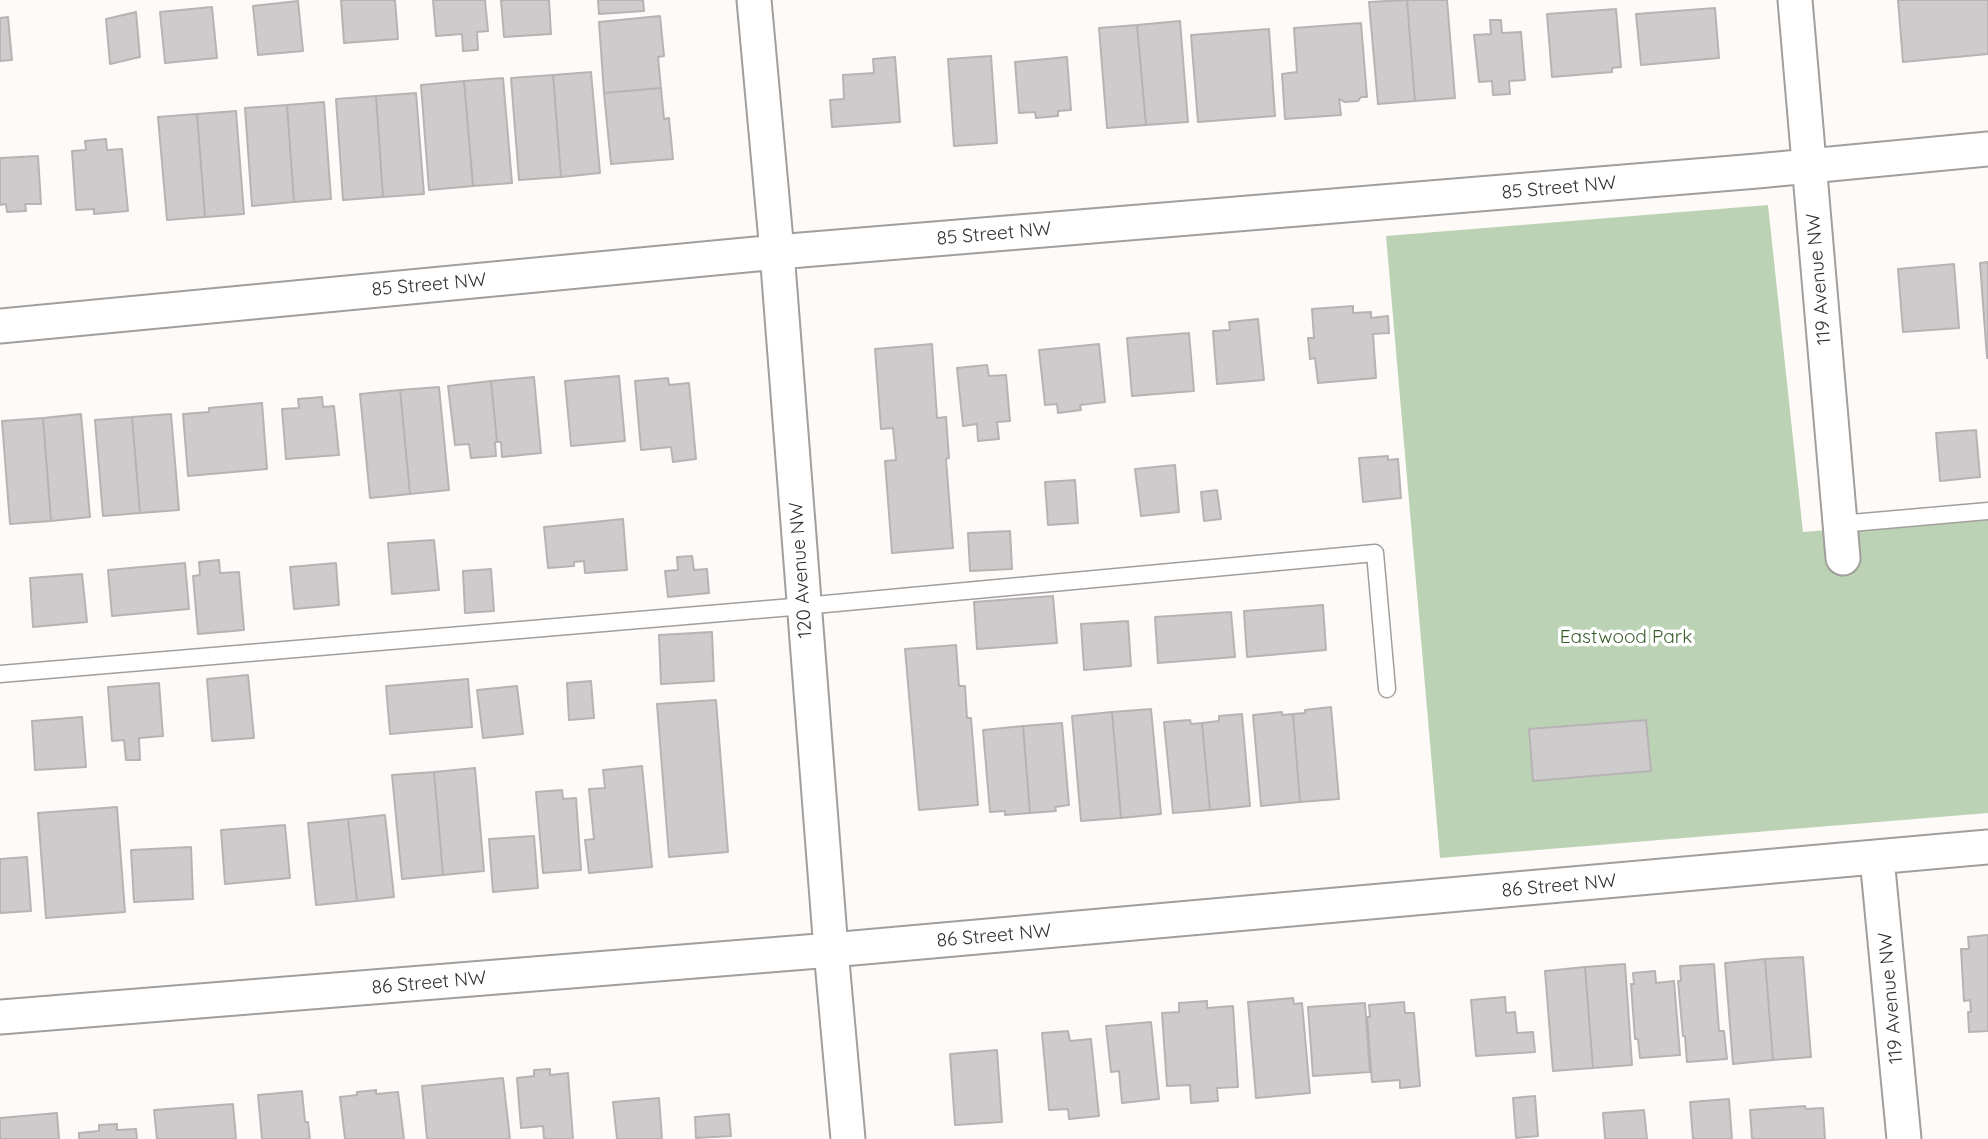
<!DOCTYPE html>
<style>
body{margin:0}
canvas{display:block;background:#fdfaf8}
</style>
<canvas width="1988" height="1139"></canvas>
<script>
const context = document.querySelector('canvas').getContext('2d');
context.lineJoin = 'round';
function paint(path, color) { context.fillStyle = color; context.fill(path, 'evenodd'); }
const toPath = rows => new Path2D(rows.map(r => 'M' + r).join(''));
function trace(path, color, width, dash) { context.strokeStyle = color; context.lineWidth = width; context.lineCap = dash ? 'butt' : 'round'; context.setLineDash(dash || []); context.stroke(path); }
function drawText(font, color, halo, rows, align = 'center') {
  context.font = font + ' Quicksand,sans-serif'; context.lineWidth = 7; context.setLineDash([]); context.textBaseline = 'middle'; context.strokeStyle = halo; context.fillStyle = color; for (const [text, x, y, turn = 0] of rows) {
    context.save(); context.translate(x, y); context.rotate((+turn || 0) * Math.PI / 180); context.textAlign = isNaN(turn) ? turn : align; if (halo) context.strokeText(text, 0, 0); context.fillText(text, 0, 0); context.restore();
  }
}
paint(toPath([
 [1768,205,1803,532,1988,517,1988,813,1440,858,1386,236]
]), '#bcd2b4');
const building = toPath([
 [341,0,395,0,398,39,344,43,341,0],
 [433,0,485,0,488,31,477,32,478,50,463,51,462,34,436,36,433,0],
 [501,0,549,0,551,34,504,37,501,0],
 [598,0,643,0,644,11,599,14,598,0],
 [1407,0,1415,101,1378,104,1369,2,1407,0],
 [1407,0,1447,0,1455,98,1415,101,1407,0],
 [1898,0,1988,0,1988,54,1903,62,1898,0],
 [298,1,303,51,258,55,253,6,298,1],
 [212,7,217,58,165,63,160,12,212,7],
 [1715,8,1719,58,1641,65,1636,14,1715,8],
 [1616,9,1621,67,1612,68,1612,72,1552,77,1547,14,1616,9],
 [136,12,140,57,110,64,106,19,136,12],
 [660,16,664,56,658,57,661,88,604,93,599,22,660,16],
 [8,17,12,60,0,61,0,18,8,17],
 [1490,20,1501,20,1502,33,1521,32,1525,80,1509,81,1510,94,1493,95,1492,81,1479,82,1474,35,1491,34,1490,20],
 [1180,21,1188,122,1146,125,1137,25,1180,21],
 [1361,23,1367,97,1361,97,1358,101,1345,102,1339,99,1341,115,1285,119,1282,74,1297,72,1294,28,1361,23],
 [1137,25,1146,125,1107,128,1099,28,1137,25],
 [1269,29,1275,116,1198,122,1191,35,1269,29],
 [991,56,997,143,954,146,948,59,991,56],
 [895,57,900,122,832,127,830,100,844,99,843,75,874,73,873,59,895,57],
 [1067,57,1071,110,1058,111,1058,116,1036,118,1035,112,1019,113,1015,62,1067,57],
 [591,72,600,173,561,177,553,75,591,72],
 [553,75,561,177,519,180,511,78,553,75],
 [503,78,512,183,473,186,464,81,503,78],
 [464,81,473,186,429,190,421,85,464,81],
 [661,88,664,119,669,118,673,159,611,164,604,93,661,88],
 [416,93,424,194,383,197,376,96,416,93],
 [376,96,383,197,343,200,336,99,376,96],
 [324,102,331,199,294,202,287,105,324,102],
 [287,105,294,202,252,206,245,108,287,105],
 [236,111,244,214,205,217,197,114,236,111],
 [197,114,205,217,167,220,158,117,197,114],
 [106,139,107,150,122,149,128,211,94,214,94,209,76,210,72,151,86,150,85,141,106,139],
 [38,156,41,204,25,204,26,211,7,212,6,204,0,205,0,158,38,156],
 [1988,262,1988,358,1987,358,1980,263,1988,262],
 [1954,264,1959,328,1903,332,1898,269,1954,264],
 [1353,306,1353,313,1371,312,1371,318,1388,316,1389,333,1373,334,1376,378,1318,383,1315,358,1310,359,1308,338,1314,338,1312,309,1353,306],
 [1258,319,1264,380,1217,384,1213,331,1230,330,1229,322,1258,319],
 [1189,333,1194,391,1132,396,1127,338,1189,333],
 [932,344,937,418,946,417,949,458,946,459,953,548,892,553,885,461,896,460,893,428,881,429,875,349,932,344],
 [1099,344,1105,402,1080,405,1081,410,1058,413,1057,404,1045,405,1039,350,1099,344],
 [987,365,989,376,1006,375,1010,421,997,422,999,439,978,441,977,424,963,426,957,368,987,365],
 [619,376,625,441,571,446,565,381,619,376],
 [534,377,541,453,502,457,501,442,497,442,491,381,534,377],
 [668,378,669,385,689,383,696,459,673,462,671,447,641,450,635,381,668,378],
 [491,381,497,442,495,442,496,456,471,458,469,444,455,445,448,386,491,381],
 [439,387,449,490,410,494,400,390,439,387],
 [400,390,410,494,370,498,360,394,400,390],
 [322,397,323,407,334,406,339,455,286,459,282,409,299,408,298,399,322,397],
 [262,403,267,469,188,476,183,414,209,412,209,408,262,403],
 [81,414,90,517,51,521,43,418,81,414],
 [171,414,179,510,140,513,132,417,171,414],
 [132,417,140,513,103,516,95,420,132,417],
 [43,418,51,521,10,524,2,421,43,418],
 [1976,430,1980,477,1940,481,1936,433,1976,430],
 [1388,456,1388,460,1398,459,1401,498,1363,502,1359,458,1388,456],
 [1175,465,1179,512,1141,516,1135,469,1175,465],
 [1075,480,1078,523,1048,525,1045,482,1075,480],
 [1217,490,1221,519,1204,521,1201,492,1217,490],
 [623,519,627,570,585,573,584,561,574,562,574,566,548,568,544,527,623,519],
 [1010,531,1012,569,970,571,968,533,1010,531],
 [434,540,439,590,392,594,388,543,434,540],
 [692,556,694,570,707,569,709,593,668,597,665,571,678,570,677,557,692,556],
 [219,560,220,573,239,572,244,630,198,634,193,576,200,575,199,562,219,560],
 [185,563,189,609,112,616,108,570,185,563],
 [336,563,339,605,294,609,290,567,336,563],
 [491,569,494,611,465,613,463,571,491,569],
 [82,574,87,622,33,627,30,578,82,574],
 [1053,596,1057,643,977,649,974,602,1053,596],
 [1323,605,1326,650,1247,657,1244,611,1323,605],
 [1231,612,1235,657,1158,663,1155,617,1231,612],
 [1128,621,1131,666,1084,670,1081,624,1128,621],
 [712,632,714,681,661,684,659,635,712,632],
 [956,645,959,686,965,686,967,718,971,718,978,805,919,810,905,649,956,645],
 [248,675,254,738,212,741,207,679,248,675],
 [468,679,472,727,390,734,386,686,468,679],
 [591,681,594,718,569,720,567,683,591,681],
 [159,683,163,736,139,738,140,760,126,760,124,740,112,741,108,687,159,683],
 [517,686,523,734,483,738,477,690,517,686],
 [716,700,728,852,669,857,657,704,716,700],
 [1331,707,1339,799,1300,802,1293,714,1305,713,1305,710,1331,707],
 [1151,709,1161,814,1121,818,1112,712,1151,709],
 [1112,712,1121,818,1081,821,1072,716,1112,712],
 [1282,712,1282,715,1293,714,1300,802,1261,806,1253,715,1282,712],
 [1242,714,1250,806,1210,810,1202,723,1219,721,1219,716,1242,714],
 [82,717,86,767,35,770,32,721,82,717],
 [1190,720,1191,724,1202,723,1210,810,1173,813,1164,722,1190,720],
 [1646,720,1651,771,1533,781,1529,729,1646,720],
 [1062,723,1069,805,1055,807,1056,811,1030,813,1023,726,1062,723],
 [1023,726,1030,813,1005,815,1005,811,990,812,983,730,1023,726],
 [642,766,652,867,589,873,585,840,594,839,589,789,605,788,603,770,642,766],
 [475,768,484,871,443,875,434,772,475,768],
 [434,772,443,875,402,879,392,775,434,772],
 [562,790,563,799,576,798,581,870,543,873,536,792,562,790],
 [117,807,125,912,46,918,38,813,117,807],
 [385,815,394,897,357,901,348,819,385,815],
 [348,819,357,901,316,905,308,823,348,819],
 [285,825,290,878,225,884,221,830,285,825],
 [534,836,538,888,493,892,489,839,534,836],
 [191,847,193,899,134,902,131,850,191,847],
 [27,857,31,911,0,913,0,859,27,857],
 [1988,935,1988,1031,1969,1032,1968,1012,1971,1012,1970,1000,1964,1001,1961,949,1969,949,1968,937,1988,935],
 [1803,957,1811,1057,1773,1060,1765,959,1803,957],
 [1765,959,1773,1060,1733,1064,1725,963,1765,959],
 [1625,964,1632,1065,1593,1068,1585,967,1625,964],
 [1714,964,1719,1031,1724,1031,1727,1059,1687,1062,1685,1036,1683,1036,1678,981,1681,981,1680,966,1714,964],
 [1585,967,1593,1068,1553,1071,1545,971,1585,967],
 [1655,971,1656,983,1674,981,1680,1055,1640,1058,1638,1039,1635,1039,1631,984,1634,984,1633,973,1655,971],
 [1505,997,1506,1013,1515,1012,1517,1033,1533,1032,1535,1052,1476,1056,1471,1000,1505,997],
 [1293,998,1294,1004,1302,1003,1310,1093,1256,1098,1248,1002,1293,998],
 [1207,1001,1207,1008,1233,1006,1238,1087,1217,1088,1218,1101,1191,1103,1190,1085,1167,1086,1162,1013,1179,1012,1179,1003,1207,1001],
 [1404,1002,1405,1013,1414,1013,1420,1086,1400,1088,1400,1080,1372,1082,1367,1017,1370,1017,1369,1005,1404,1002],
 [1365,1003,1370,1072,1313,1076,1308,1007,1365,1003],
 [1151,1022,1159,1099,1122,1103,1119,1071,1111,1072,1106,1026,1151,1022],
 [1068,1031,1070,1041,1091,1039,1099,1116,1069,1119,1068,1109,1049,1110,1042,1033,1068,1031],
 [997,1050,1002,1122,955,1125,950,1054,997,1050],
 [550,1069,550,1075,568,1073,573,1139,544,1139,543,1126,521,1128,517,1078,534,1076,534,1070,550,1069],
 [503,1078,510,1139,427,1139,422,1086,503,1078],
 [376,1090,376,1094,398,1092,404,1139,345,1139,340,1097,357,1095,357,1092,376,1090],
 [302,1091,305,1122,308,1122,310,1139,262,1139,258,1095,302,1091],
 [1535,1096,1538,1136,1516,1138,1513,1098,1535,1096],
 [659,1098,662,1139,617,1139,613,1102,659,1098],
 [1729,1099,1732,1139,1693,1139,1690,1102,1729,1099],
 [233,1104,236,1139,157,1139,154,1110,233,1104],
 [1805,1106,1806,1109,1823,1108,1825,1139,1752,1139,1750,1110,1805,1106],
 [1644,1110,1647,1139,1605,1139,1603,1113,1644,1110],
 [57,1113,59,1139,0,1139,0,1118,57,1113],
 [729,1114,731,1136,696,1138,695,1117,729,1114],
 [117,1124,117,1130,136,1129,137,1139,79,1139,79,1133,99,1131,99,1125,117,1124]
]);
paint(building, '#cecbcc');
trace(building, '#b7b3b5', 2);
const service = toPath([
 [1840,524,1988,511],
 [0,674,804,606,1375,553,1387,689]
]);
const minor = toPath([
 [754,0,777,252,831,950,848,1139],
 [1795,0,1843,558],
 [0,326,777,252,1757,171,1988,149],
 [1877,858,1904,1139],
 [0,1017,831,950,1988,847]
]);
trace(service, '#a19e9c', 19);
trace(minor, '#a19e9c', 37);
trace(service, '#fff', 16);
trace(minor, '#fff', 33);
drawText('19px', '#312f2f', '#fff', [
 ["85 Street NW",1559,188,-5],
 ["85 Street NW",994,234,-5],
 ["119 Avenue NW",1819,279,-95],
 ["85 Street NW",429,285,-5],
 ["120 Avenue NW",801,570,-94],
 ["86 Street NW",1559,886,-5],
 ["86 Street NW",994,936,-5],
 ["86 Street NW",429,983,-5],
 ["119 Avenue NW",1891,998,-95]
]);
drawText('19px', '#385c29', '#fff', [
 ["Eastwood Park",1626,637]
]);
</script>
